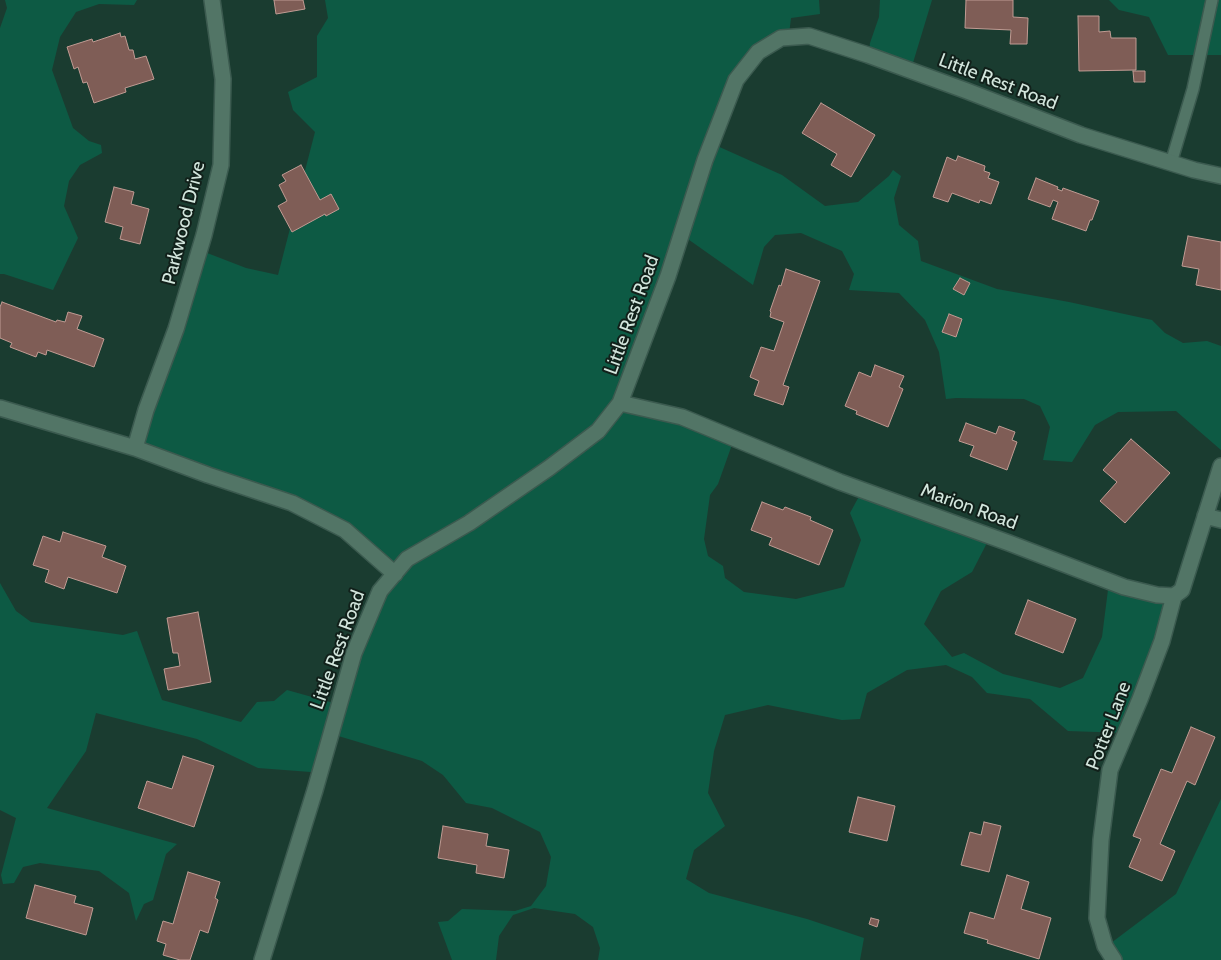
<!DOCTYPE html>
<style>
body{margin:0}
canvas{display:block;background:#1a3c30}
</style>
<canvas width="1221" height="960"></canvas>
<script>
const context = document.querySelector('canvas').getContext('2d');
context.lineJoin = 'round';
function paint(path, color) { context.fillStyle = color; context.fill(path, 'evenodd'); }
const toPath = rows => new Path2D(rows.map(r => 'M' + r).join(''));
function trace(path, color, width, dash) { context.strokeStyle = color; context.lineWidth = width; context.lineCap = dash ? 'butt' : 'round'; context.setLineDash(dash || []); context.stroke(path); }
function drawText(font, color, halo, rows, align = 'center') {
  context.font = font + ' Cabin,sans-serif'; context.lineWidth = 4; context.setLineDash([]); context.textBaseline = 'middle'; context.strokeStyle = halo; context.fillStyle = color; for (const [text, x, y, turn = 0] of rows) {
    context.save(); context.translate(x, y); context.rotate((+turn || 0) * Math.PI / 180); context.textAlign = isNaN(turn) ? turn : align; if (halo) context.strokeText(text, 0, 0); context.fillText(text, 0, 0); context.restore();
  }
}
paint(toPath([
 [5,0,137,0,134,5,99,4,76,12,60,37,52,70,73,128,89,141,101,145,102,153,80,165,69,181,64,206,78,238,53,290,4,274,0,274,0,28,7,8],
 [325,0,819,0,820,14,791,18,789,34,739,78,715,145,782,175,825,206,858,202,889,176,893,170,901,176,894,198,899,225,918,241,921,261,997,289,1069,302,1152,320,1165,333,1183,343,1207,341,1221,346,1221,450,1176,411,1118,412,1095,425,1072,462,1043,460,1050,427,1040,406,1024,399,956,398,946,399,939,352,925,320,899,293,849,290,854,274,842,251,801,233,775,235,764,247,753,285,685,237,628,402,734,439,718,484,710,495,704,539,708,556,723,566,725,578,744,592,796,599,844,587,861,540,850,513,863,489,990,537,972,572,941,591,924,624,952,657,964,653,1003,674,1060,688,1083,678,1102,637,1109,582,1175,596,1126,733,1068,731,1030,699,987,693,972,677,946,665,907,670,867,693,860,719,842,720,768,705,725,715,714,751,708,793,725,826,694,850,686,879,709,893,807,919,864,938,860,960,598,960,600,948,593,927,575,914,534,908,513,915,499,936,496,960,452,960,438,922,448,921,462,909,515,911,531,906,546,886,551,857,540,832,492,808,466,803,443,775,422,761,335,735,324,773,258,768,197,739,96,713,86,751,47,808,177,844,166,854,153,900,144,904,136,921,129,893,99,871,40,863,23,867,14,883,3,884,1,875,16,818,0,810,0,583,16,611,31,622,123,635,137,631,162,700,241,722,257,702,274,701,287,690,337,704,392,577,347,528,138,444,202,251,246,268,278,275,315,132,293,110,288,92,317,77,317,36,328,18],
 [880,0,932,0,912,66,869,52,870,43,879,17],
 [1109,0,1221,0,1221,55,1168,55,1149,17,1119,10],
 [1221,799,1221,960,1115,960,1111,943,1176,894]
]), '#0d5a44');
const building = toPath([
 [274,0,303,0,305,9,276,14,274,0],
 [966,0,1013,0,1013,17,1028,18,1027,44,1010,44,1011,30,965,28,966,0],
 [1078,16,1099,16,1099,32,1110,31,1111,38,1136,38,1136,70,1079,71,1078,16],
 [120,33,121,37,125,36,129,50,133,50,135,59,146,56,154,79,125,88,126,92,94,103,87,82,83,83,78,67,74,69,67,47,92,39,93,42,120,33],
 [1133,71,1145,71,1145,82,1134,82,1133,71],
 [821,103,875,135,851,177,831,165,837,154,802,133,821,103],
 [958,156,985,166,984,171,990,173,988,178,999,182,991,204,980,200,979,203,952,193,948,202,933,197,947,157,956,161,958,156],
 [301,165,320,200,331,194,339,209,326,216,325,214,292,232,278,206,287,201,279,185,286,181,282,175,301,165],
 [1036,178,1058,187,1057,189,1062,191,1063,188,1099,201,1092,220,1090,220,1086,231,1052,219,1058,202,1053,200,1050,207,1028,199,1036,178],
 [114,187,134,192,131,204,149,209,140,244,120,239,123,227,105,222,114,187],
 [1188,236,1221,242,1221,290,1196,285,1199,269,1182,266,1188,236],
 [786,269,820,281,783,385,789,387,783,405,754,395,759,381,750,377,761,347,774,351,784,322,770,317,771,312,770,311,779,285,781,286,786,269],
 [960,278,970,283,964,295,953,289,960,278],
 [2,302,56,322,57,320,65,322,68,312,82,316,77,329,104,339,94,367,47,350,46,355,38,352,36,357,10,347,12,343,0,338,0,307,2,302],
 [949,314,962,319,956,337,942,332,949,314],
 [875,365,904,376,899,387,903,389,888,427,856,414,857,411,845,406,859,372,871,377,875,365],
 [966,423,996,434,999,426,1015,432,1012,440,1017,442,1007,470,970,456,974,446,959,441,966,423],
 [1131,439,1170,473,1125,523,1100,501,1117,482,1103,470,1131,439],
 [762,502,783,510,785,507,811,517,810,520,833,530,819,565,769,545,772,538,751,530,762,502],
 [63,532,106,546,102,557,126,566,117,593,68,577,64,589,45,582,49,570,33,565,43,536,60,542,63,532],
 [1028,600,1076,619,1063,653,1015,634,1028,600],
 [198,612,211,682,168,690,164,669,180,666,178,653,173,653,167,618,198,612],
 [1191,727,1215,737,1195,785,1187,781,1160,844,1175,851,1162,881,1129,867,1141,839,1133,836,1161,769,1172,773,1191,727],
 [183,756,214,766,194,827,138,808,147,781,172,789,183,756],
 [858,797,895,806,887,841,849,832,858,797],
 [984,822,1001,826,989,872,961,865,970,832,981,835,984,822],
 [443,826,488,834,486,846,509,850,504,878,476,873,477,865,438,858,443,826],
 [188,872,220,882,215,898,218,900,208,933,200,930,190,960,180,960,163,955,166,944,157,941,163,921,173,924,188,872],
 [1007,875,1029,882,1021,909,1051,918,1039,959,987,943,988,940,964,933,970,912,994,919,1007,875],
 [35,885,76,896,74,903,93,908,86,935,26,918,35,885],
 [871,918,879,920,877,927,869,924,871,918]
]);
paint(building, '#7f5d56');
trace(building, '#c09b93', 1);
const lane = toPath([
 [1171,163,1193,89,1212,0]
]);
const street = toPath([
 [620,403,682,417,840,482,1009,543,1124,587,1157,595,1174,596,1182,590,1221,466],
 [0,408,135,448,208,475,292,503,345,530,395,574],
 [135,448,146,410,176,329,204,235,221,165,223,79,212,0],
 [1205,516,1221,520],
 [262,960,315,790,354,653,380,591,407,559,469,523,549,468,598,431,620,403,668,276,705,160,736,80,758,52,781,38,809,36,868,55,967,91,1081,135,1194,170,1221,176],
 [1114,960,1105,946,1097,918,1101,840,1110,770,1140,699,1162,641,1174,596]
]);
trace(lane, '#3b5a4f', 14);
trace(street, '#3b5a4f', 18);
trace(lane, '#527566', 11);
trace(street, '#527566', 15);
drawText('19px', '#d3e6dd', '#11201a', [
 ["Little Rest Road",998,82,21],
 ["Parkwood Drive",184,223,-76],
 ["Little Rest Road",632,315,-70],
 ["Marion Road",969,507,20],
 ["Little Rest Road",338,650,-70],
 ["Potter Lane",1109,726,-69]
]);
</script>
